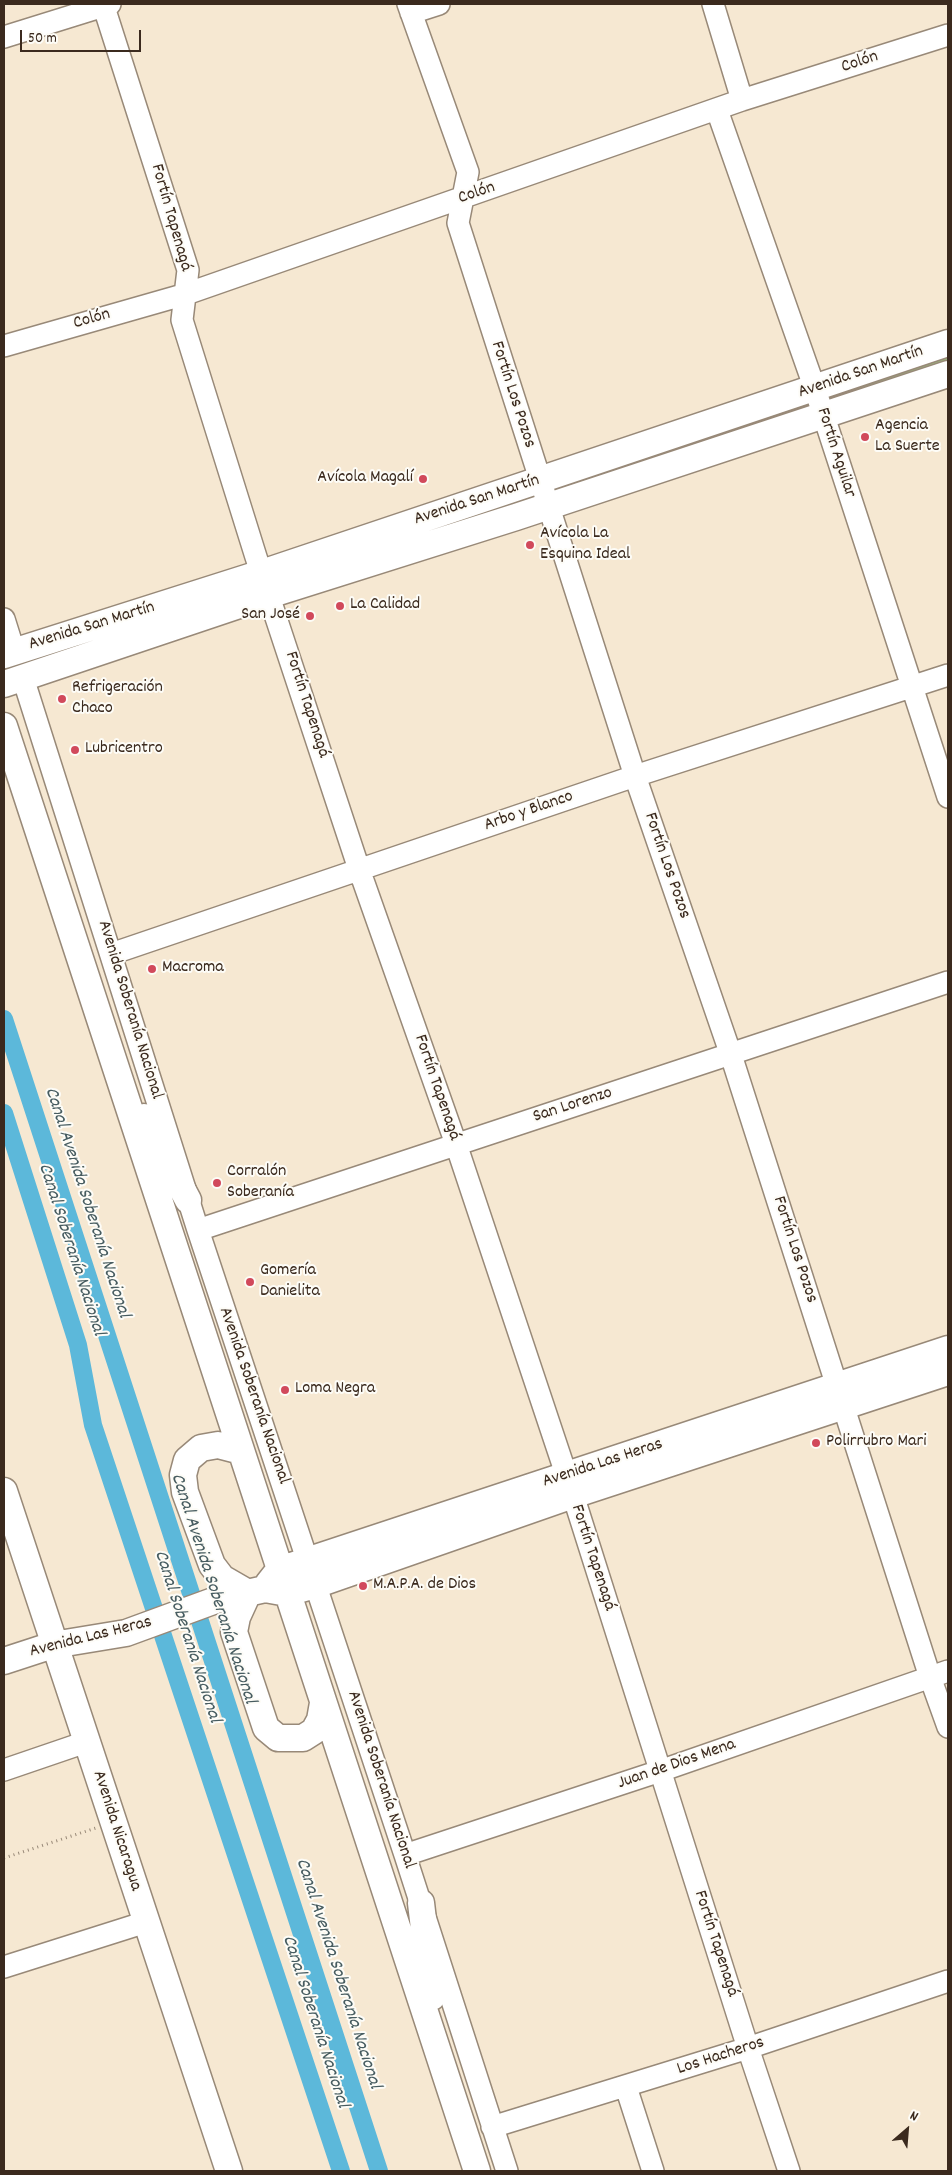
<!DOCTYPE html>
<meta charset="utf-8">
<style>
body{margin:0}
#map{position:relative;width:952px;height:2175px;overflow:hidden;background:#f6e8d2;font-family:Dekko,sans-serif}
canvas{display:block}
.frame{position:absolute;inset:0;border:5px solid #3b2a1e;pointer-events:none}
.north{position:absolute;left:882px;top:2105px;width:50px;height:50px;-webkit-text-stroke:4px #fdfcf7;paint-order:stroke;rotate:27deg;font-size:14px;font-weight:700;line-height:20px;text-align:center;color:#3b2a1e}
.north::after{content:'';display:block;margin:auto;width:18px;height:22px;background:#3b2a1e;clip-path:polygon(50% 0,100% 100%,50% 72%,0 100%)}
.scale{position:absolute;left:20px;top:30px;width:121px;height:22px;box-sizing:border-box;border:2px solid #3b2a1e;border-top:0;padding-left:6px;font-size:15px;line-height:18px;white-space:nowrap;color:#3b2a1e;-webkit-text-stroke:4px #fdfcf7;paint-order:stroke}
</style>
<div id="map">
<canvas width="952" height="2175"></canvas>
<div class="frame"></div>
<div class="north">N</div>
<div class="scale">50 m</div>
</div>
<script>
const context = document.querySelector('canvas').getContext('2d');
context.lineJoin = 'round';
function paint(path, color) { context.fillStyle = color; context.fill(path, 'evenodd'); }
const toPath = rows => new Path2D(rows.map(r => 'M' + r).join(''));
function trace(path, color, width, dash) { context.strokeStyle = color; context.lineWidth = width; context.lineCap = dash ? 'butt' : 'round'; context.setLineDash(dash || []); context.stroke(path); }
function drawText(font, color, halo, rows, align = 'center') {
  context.font = font + ' Dekko,sans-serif'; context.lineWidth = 4; context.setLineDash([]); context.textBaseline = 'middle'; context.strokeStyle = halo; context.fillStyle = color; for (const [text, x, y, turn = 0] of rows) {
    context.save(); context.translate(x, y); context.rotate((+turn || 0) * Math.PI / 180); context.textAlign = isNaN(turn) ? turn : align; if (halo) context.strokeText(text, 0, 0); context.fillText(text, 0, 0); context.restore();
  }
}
paint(toPath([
 [948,352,948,362,846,396,843,386],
 [797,405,800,414,568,491,565,482]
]), '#98cc7d');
trace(toPath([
 [4,1019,379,2171],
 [4,1113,78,1345,93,1425,341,2171]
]), '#5cb8da', 18);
const minor = toPath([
 [103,4,188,270,182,320,256,557,359,869,456,1144,573,1495,748,2048,789,2171],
 [408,4,468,172,458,223,635,776,731,1055,930,1677,948,1727],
 [713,4,742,100],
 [411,13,439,4],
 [4,37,110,4],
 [717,110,815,389,948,797],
 [4,346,186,294,742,100,948,35],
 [4,619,14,651],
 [23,678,198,1230,405,1855,507,2171],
 [111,954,635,776,948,675],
 [198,1230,948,982],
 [4,1770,86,1742],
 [405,1855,660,1771,948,1671],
 [4,1967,146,1922],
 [626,2087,653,2171],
 [492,2127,748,2048,948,1981]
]);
const major = toPath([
 [4,655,262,573,948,343],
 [4,684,269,595,516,517,948,374],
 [4,726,477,2171],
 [144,1117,188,1200],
 [241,1451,218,1445,201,1448,187,1460,183,1475,185,1492,212,1565,222,1578,248,1593,237,1617,234,1632,266,1728,278,1738,303,1738,314,1731,320,1720,323,1703],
 [4,1491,229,2171],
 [268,1584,279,1570,948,1349],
 [4,1661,53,1645,126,1633,216,1600,265,1589,287,1593,315,1585,573,1495,948,1372],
 [421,1903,432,1997]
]);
trace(minor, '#988978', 24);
trace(major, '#988978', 29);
trace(toPath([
 [4,1858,96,1828]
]), '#988978', 3, [1, 4]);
trace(minor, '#fff', 21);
trace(major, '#fff', 26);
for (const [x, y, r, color] of [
 [865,437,5,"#d1495b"],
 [423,479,5,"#d1495b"],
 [530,545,5,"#d1495b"],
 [340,606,5,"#d1495b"],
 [310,616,5,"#d1495b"],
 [62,699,5,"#d1495b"],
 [75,750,5,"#d1495b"],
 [152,969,5,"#d1495b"],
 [217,1183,5,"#d1495b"],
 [250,1282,5,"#d1495b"],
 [285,1390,5,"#d1495b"],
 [816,1443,5,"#d1495b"],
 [363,1586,5,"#d1495b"]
]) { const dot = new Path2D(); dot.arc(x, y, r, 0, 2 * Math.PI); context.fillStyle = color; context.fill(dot); trace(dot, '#fdfcf7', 2); }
drawText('18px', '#3b2a1e', '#fdfcf7', [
 ["Colón",860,63,-18],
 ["Colón",477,194,-19],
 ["Fortín Tapenagá",170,218,74],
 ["Colón",92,320,-16],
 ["Avenida San Martín",861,373,-19],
 ["Fortín Los Pozos",512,395,72],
 ["Fortín Aguilar",835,453,72],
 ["Avenida San Martín",477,501,-18],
 ["Avenida San Martín",92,627,-17],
 ["Fortín Tapenagá",306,705,72],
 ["Arbo y Blanco",529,812,-19],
 ["Fortín Los Pozos",666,866,71],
 ["Avenida Soberanía Nacional",129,1010,73],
 ["Fortín Tapenagá",436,1088,71],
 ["San Lorenzo",573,1106,-18],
 ["Fortín Los Pozos",794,1250,72],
 ["Avenida Soberanía Nacional",253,1396,71],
 ["Avenida Las Heras",603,1464,-18],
 ["Fortín Tapenagá",592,1558,72],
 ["Avenida Las Heras",91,1638,-14],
 ["Juan de Dios Mena",677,1765,-19],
 ["Avenida Soberanía Nacional",380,1780,72],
 ["Avenida Nicaragua",116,1831,72],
 ["Fortín Tapenagá",715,1944,72],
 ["Los Hacheros",721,2057,-18]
]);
drawText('18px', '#3b2a1e', '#fdfcf7', [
 ["Agencia",875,427],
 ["La Suerte",875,448],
 ["Avícola Magalí",413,479,"right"],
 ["Avícola La",540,535],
 ["Esquina Ideal",540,556],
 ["La Calidad",350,606],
 ["San José",300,616,"right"],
 ["Refrigeración",72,689],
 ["Chaco",72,710],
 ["Lubricentro",85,750],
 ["Macroma",162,969],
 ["Corralón",227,1173],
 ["Soberanía",227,1194],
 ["Gomería",260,1272],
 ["Danielita",260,1293],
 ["Loma Negra",295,1390],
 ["Polirrubro Mari",826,1443],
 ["M.A.P.A. de Dios",373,1586]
], 'left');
drawText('italic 19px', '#475c60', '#fdfcf7', [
 ["Canal Avenida Soberanía Nacional",86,1203,72],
 ["Canal Soberanía Nacional",70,1250,72],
 ["Canal Avenida Soberanía Nacional",212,1589,72],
 ["Canal Soberanía Nacional",186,1637,72],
 ["Canal Avenida Soberanía Nacional",337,1974,72],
 ["Canal Soberanía Nacional",314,2022,72]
]);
</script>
